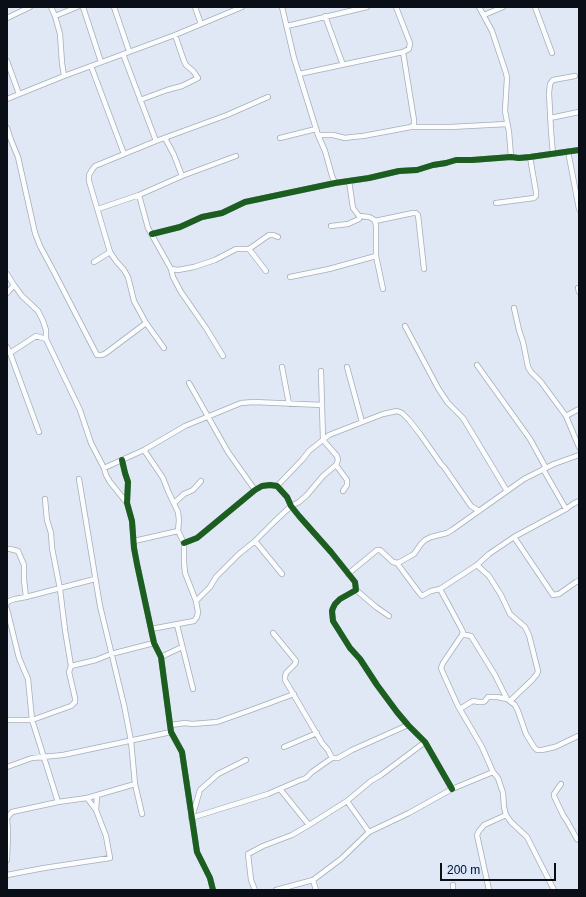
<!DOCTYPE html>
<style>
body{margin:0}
#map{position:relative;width:586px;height:897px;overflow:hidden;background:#e0e8f6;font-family:Helvetica,sans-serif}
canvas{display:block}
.frame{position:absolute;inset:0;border:8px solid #0a0e16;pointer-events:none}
.scale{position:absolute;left:440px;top:863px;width:116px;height:18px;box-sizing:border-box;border:2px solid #0a0e16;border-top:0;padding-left:5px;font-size:12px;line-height:14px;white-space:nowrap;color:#0a0e16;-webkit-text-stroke:3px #d8e6fe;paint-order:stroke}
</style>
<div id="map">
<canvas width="586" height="897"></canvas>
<div class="frame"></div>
<div class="scale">200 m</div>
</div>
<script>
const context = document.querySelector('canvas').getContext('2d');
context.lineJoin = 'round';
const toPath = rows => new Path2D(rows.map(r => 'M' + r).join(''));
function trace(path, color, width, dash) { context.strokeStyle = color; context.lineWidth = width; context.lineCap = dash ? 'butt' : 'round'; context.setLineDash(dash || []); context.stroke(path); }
const minor = toPath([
 [51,7,55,16,60,34,62,63,64,76],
 [83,7,101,62],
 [114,7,129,51],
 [195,7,201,24],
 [282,7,294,58,318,135,325,151,332,176,335,183],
 [479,7,492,31,506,73,507,78,505,111,509,132,511,157],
 [535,7,552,53],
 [484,15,503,7],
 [55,16,77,7],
 [325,16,343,65],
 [7,18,30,7],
 [287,26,367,7],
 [123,54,156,141],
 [7,61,19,94],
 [91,66,124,154],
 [299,74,403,52,409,49,410,43,396,7],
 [7,99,64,76,175,35,242,7],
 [140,100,167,90,182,86,198,78,193,71,186,65,184,61,175,35],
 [550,118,579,112],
 [411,127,450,127,507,124],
 [7,128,11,140,18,157,35,233,40,246,54,272,97,355,102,355,106,353,146,323],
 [318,135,333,135,345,138,352,137,363,136,411,127,414,124,414,120,403,52],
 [165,138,174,155,182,176],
 [280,138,316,129],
 [568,151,579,209],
 [553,154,551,131,549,93,550,84,553,80,575,76],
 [139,195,148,228,171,269,178,270,194,267,215,260,236,249,249,249,269,235,273,235,278,237],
 [496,203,534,198,536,196,536,192,530,157],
 [98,209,139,195,182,176,236,156],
 [375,221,413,213,416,213,418,215,424,269],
 [331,226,348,224,359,219,359,216,353,208,349,181],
 [152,234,180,227,202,217,222,213,245,202,335,183,369,178,399,171,417,170,433,165,446,163,456,160,472,160,511,157,519,158,530,157,579,150],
 [249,249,266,271],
 [376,256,383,289],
 [94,262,110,252],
 [171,269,173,277,181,292,206,328,223,356],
 [7,274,14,285,7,293],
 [290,277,329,269,376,256,376,226,375,221,373,219,369,217,359,216],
 [14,285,22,296,38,311,43,321,46,330,46,339],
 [578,288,579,292],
 [514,308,519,330,523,342,528,367,531,372,541,382,566,416,579,447],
 [405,326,438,388,448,403,463,418,507,491],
 [7,347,10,353,39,432],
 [164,348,146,323,134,301,128,277,124,270,116,261,110,252,89,181,89,175,92,170,95,166,156,141,227,115,268,97],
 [10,353,36,336,46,339,80,410,91,443,104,468,144,450,185,426,241,403,254,402,322,405],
 [477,365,530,439,546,468],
 [282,367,289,404],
 [347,367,362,422],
 [189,383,228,452,255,490],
 [566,416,579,409],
 [144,450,163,478,168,491,178,512,179,520,178,531,184,543,184,562,185,573,196,601,198,612,197,617,194,621,151,629],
 [122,460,125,473,128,482,127,503,132,521,134,548,137,564,154,643,161,657,171,732,182,752,197,852,210,878,213,890],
 [336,465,347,480,347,485,343,491],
 [104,468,106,475,110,482,127,503],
 [543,469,566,509],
 [79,479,100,606,124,705,131,741,135,784,142,814],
 [277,486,302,460,309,451,329,435,383,414,397,411,402,413,409,420,420,434,441,464,444,467,471,506,479,511],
 [174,503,184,494,193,490,201,481],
 [514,537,553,595,559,594,576,582,579,581],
 [134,541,178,531],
 [255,541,282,574],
 [184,543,197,538,255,490,262,486,270,485,277,486,287,497,291,506,299,516,331,552,355,582,356,590,340,599,335,604,333,608,332,611,333,621,350,648,360,659,377,685,397,712,408,725,425,742,452,789],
 [7,549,10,549,18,551,24,565,24,580,26,597],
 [397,563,420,594,422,596,431,591,440,589,477,565,489,554,514,537,566,509,573,504,579,501],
 [477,565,489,576,501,595,510,614,525,627,529,635,538,671,537,674,532,680,510,701],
 [348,574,377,550,380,550,393,562,397,563,400,562,414,554,421,544,425,540,431,537,447,533,452,530,524,479,554,464,579,455],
 [440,589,460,626,463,632,462,635,443,663,441,668,443,673,458,706,482,747,493,772,498,778,503,793,504,807,506,815,511,822,527,837,554,890],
 [356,590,376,607,389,616],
 [196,601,210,587,216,577,239,554,255,541,274,522,291,506,299,502,307,495,323,476,336,465,338,460,337,456,323,440,321,371],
 [7,603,9,601,15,599,26,597,95,579],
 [7,609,19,658,28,679,32,720,34,726,58,802],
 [177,625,193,689],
 [273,633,296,661,295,664,286,673,285,677,285,680,322,743,328,750,332,758],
 [462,635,466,635,471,636,495,675,507,699],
 [161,657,182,647],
 [71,666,96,660,111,654,154,643],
 [460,709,471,702,473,701,479,702,483,702,485,701,488,697,497,697,507,699,515,705,518,711,526,734,534,747,537,750,542,750,555,747,578,736],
 [7,720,32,720,71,706,75,702,75,698,69,672,71,666,65,630,60,589,52,548,51,533,47,520,45,499],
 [171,725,185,723,192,724,217,722,251,710,294,694],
 [284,747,317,733],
 [7,767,32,758,63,755,171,732],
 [561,784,554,794,554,796,563,815,567,821,577,839,579,840],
 [280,789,309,825],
 [347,801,369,832],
 [96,810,97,796],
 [192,817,200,790,218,774,246,760],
 [191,818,268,794,298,781,306,778,312,772,332,758,338,758,352,750,408,725],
 [7,860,8,832,7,818,12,812,58,802,87,798,135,784],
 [7,875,44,868,110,858,106,836,96,810,87,798],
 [313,880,316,890],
 [255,890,251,880,248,854,263,846,292,835,309,825,347,801,371,781,381,775,425,742],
 [276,890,313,880,341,859,369,832,409,813,452,789,493,772],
 [453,890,453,885],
 [489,890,477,835,479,831,484,825,506,815]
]);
trace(minor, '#a7adb7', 6);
trace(minor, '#fafcfe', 4.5);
trace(toPath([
 [152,234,180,227,202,217,222,213,245,202,335,183,369,178,399,171,417,170,433,165,446,163,456,160,472,160,511,157,519,158,530,157,579,150],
 [122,460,125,473,128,482,127,503,132,521,134,548,137,564,154,643,161,657,171,732,182,752,197,852,210,878,213,890],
 [184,543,197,538,255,490,262,486,270,485,277,486,287,497,291,506,299,516,331,552,355,582,356,590,340,599,335,604,333,608,332,611,333,621,350,648,360,659,377,685,397,712,408,725,425,742,452,789]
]), '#1b5e20', 6);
</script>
